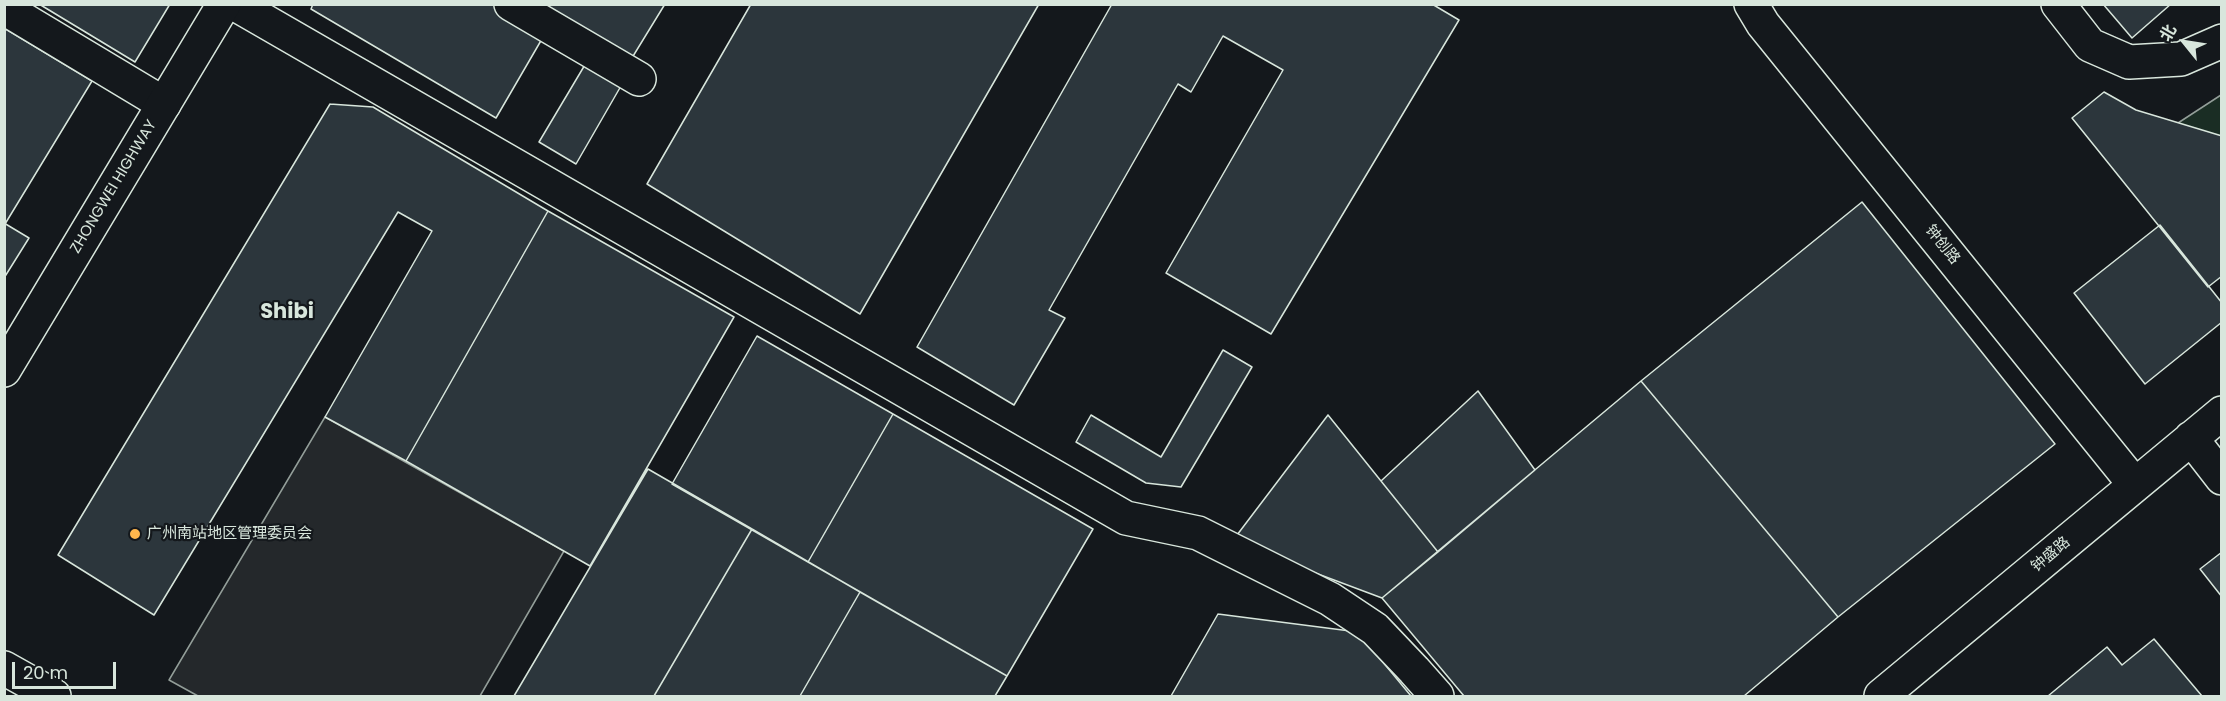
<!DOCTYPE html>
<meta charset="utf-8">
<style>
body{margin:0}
#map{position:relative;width:2226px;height:701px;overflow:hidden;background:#14181c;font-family:Poppins,"Noto Sans SC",sans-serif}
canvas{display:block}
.frame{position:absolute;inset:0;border:6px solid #d8e6dc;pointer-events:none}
.north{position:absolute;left:2154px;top:12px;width:60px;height:60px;-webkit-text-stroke:4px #14181c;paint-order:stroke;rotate:300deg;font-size:16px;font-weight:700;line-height:24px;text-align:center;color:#d8e6dc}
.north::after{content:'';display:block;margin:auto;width:21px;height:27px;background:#d8e6dc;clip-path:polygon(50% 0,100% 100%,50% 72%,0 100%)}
.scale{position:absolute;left:12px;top:662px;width:104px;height:27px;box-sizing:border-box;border:3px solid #d8e6dc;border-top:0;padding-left:8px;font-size:18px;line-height:21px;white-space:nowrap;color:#d8e6dc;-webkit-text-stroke:4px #14181c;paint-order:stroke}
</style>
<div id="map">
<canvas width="2226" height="701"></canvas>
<div class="frame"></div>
<div class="north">北</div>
<div class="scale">20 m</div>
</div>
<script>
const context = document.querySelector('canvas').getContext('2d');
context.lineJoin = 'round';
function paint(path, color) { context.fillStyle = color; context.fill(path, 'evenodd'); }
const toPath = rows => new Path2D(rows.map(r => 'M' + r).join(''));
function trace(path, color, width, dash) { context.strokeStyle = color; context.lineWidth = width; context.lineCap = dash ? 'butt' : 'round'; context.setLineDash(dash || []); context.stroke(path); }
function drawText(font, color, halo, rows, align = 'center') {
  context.font = font + ' Poppins,"Noto Sans SC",sans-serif'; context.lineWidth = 4.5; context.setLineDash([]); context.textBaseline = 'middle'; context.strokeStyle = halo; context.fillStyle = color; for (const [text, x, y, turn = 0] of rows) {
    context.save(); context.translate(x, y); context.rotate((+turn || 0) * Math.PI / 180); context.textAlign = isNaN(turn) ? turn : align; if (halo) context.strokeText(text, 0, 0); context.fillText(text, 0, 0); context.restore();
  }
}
const green = toPath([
 [2221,95,2221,156,2178,123,2221,95]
]);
paint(green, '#1a2d24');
trace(green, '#939e99', 1.5);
const parking = toPath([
 [325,417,564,551,480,696,198,696,169,680,325,417]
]);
paint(parking, '#24282b');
trace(parking, '#939e99', 1.5);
const building = toPath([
 [39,4,170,4,135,62,39,4],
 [313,4,499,4,546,32,496,118,311,9,313,4],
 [530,4,665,4,627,66,530,4],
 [751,4,1039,4,860,314,647,184,751,4],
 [1112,4,1432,4,1459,20,1271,334,1166,273,1283,70,1223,36,1191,92,1178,84,1049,310,1065,318,1014,405,917,347,1112,4],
 [2103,4,2171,4,2132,38,2103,4],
 [4,28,92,81,5,224,4,223,4,28],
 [589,58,625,79,576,164,539,142,589,58],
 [2104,92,2136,110,2222,136,2222,276,2208,287,2072,118,2104,92],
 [330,104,373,107,548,211,406,461,325,417,432,231,398,212,154,615,58,555,330,104],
 [1862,202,2055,444,1838,617,1641,381,1862,202],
 [548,211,734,317,590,566,406,461,548,211],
 [4,223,29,238,4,278,4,223],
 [2160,225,2222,303,2222,322,2145,384,2074,293,2160,225],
 [757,336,893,414,808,562,672,484,757,336],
 [1223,350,1252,367,1181,487,1146,483,1076,442,1091,415,1161,457,1223,350],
 [1641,381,1838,617,1744,696,1464,696,1382,598,1641,381],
 [1478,391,1535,470,1438,552,1381,481,1478,391],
 [893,414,1093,529,1007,676,808,562,893,414],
 [1328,415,1438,552,1382,598,1238,544,1237,535,1328,415],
 [648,469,752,529,654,696,514,696,648,469],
 [752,529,860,592,800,696,654,696,752,529],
 [2222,552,2222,597,2200,569,2222,552],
 [860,592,1007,676,995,696,800,696,860,592],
 [1218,614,1358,632,1411,696,1171,696,1218,614],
 [2154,639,2202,696,2048,696,2107,647,2122,665,2154,639]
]);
paint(building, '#2c363c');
trace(building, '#d8e6dc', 1.5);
const minor = toPath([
 [235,4,1126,518,1198,533,1330,599,1375,629,1414,670,1437,696],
 [511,4,639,79],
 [1751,4,1763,24,2135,485],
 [2058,4,2090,45,2129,62,2181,59,2222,41],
 [4,8,164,104],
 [2191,438,2222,478],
 [4,668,54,696],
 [1881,696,2222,413]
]);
const major = toPath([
 [4,370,224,4]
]);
trace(minor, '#d8e6dc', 36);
trace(major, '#d8e6dc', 36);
trace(minor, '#14181c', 33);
trace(major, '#14181c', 33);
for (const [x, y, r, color] of [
 [135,534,6,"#ffb74d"]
]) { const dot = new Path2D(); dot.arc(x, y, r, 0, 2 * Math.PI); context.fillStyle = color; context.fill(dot); trace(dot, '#14181c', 2); }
drawText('15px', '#d8e6dc', '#14181c', [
 ["ZHONGWEI HIGHWAY",114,187,-59],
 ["钟创路",1942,245,51],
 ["钟盛路",2051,555,-40]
]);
drawText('15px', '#d8e6dc', '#14181c', [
 ["广州南站地区管理委员会",147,534]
], 'left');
drawText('bold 21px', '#d8e6dc', '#14181c', [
 ["Shibi",287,313]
]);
</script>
